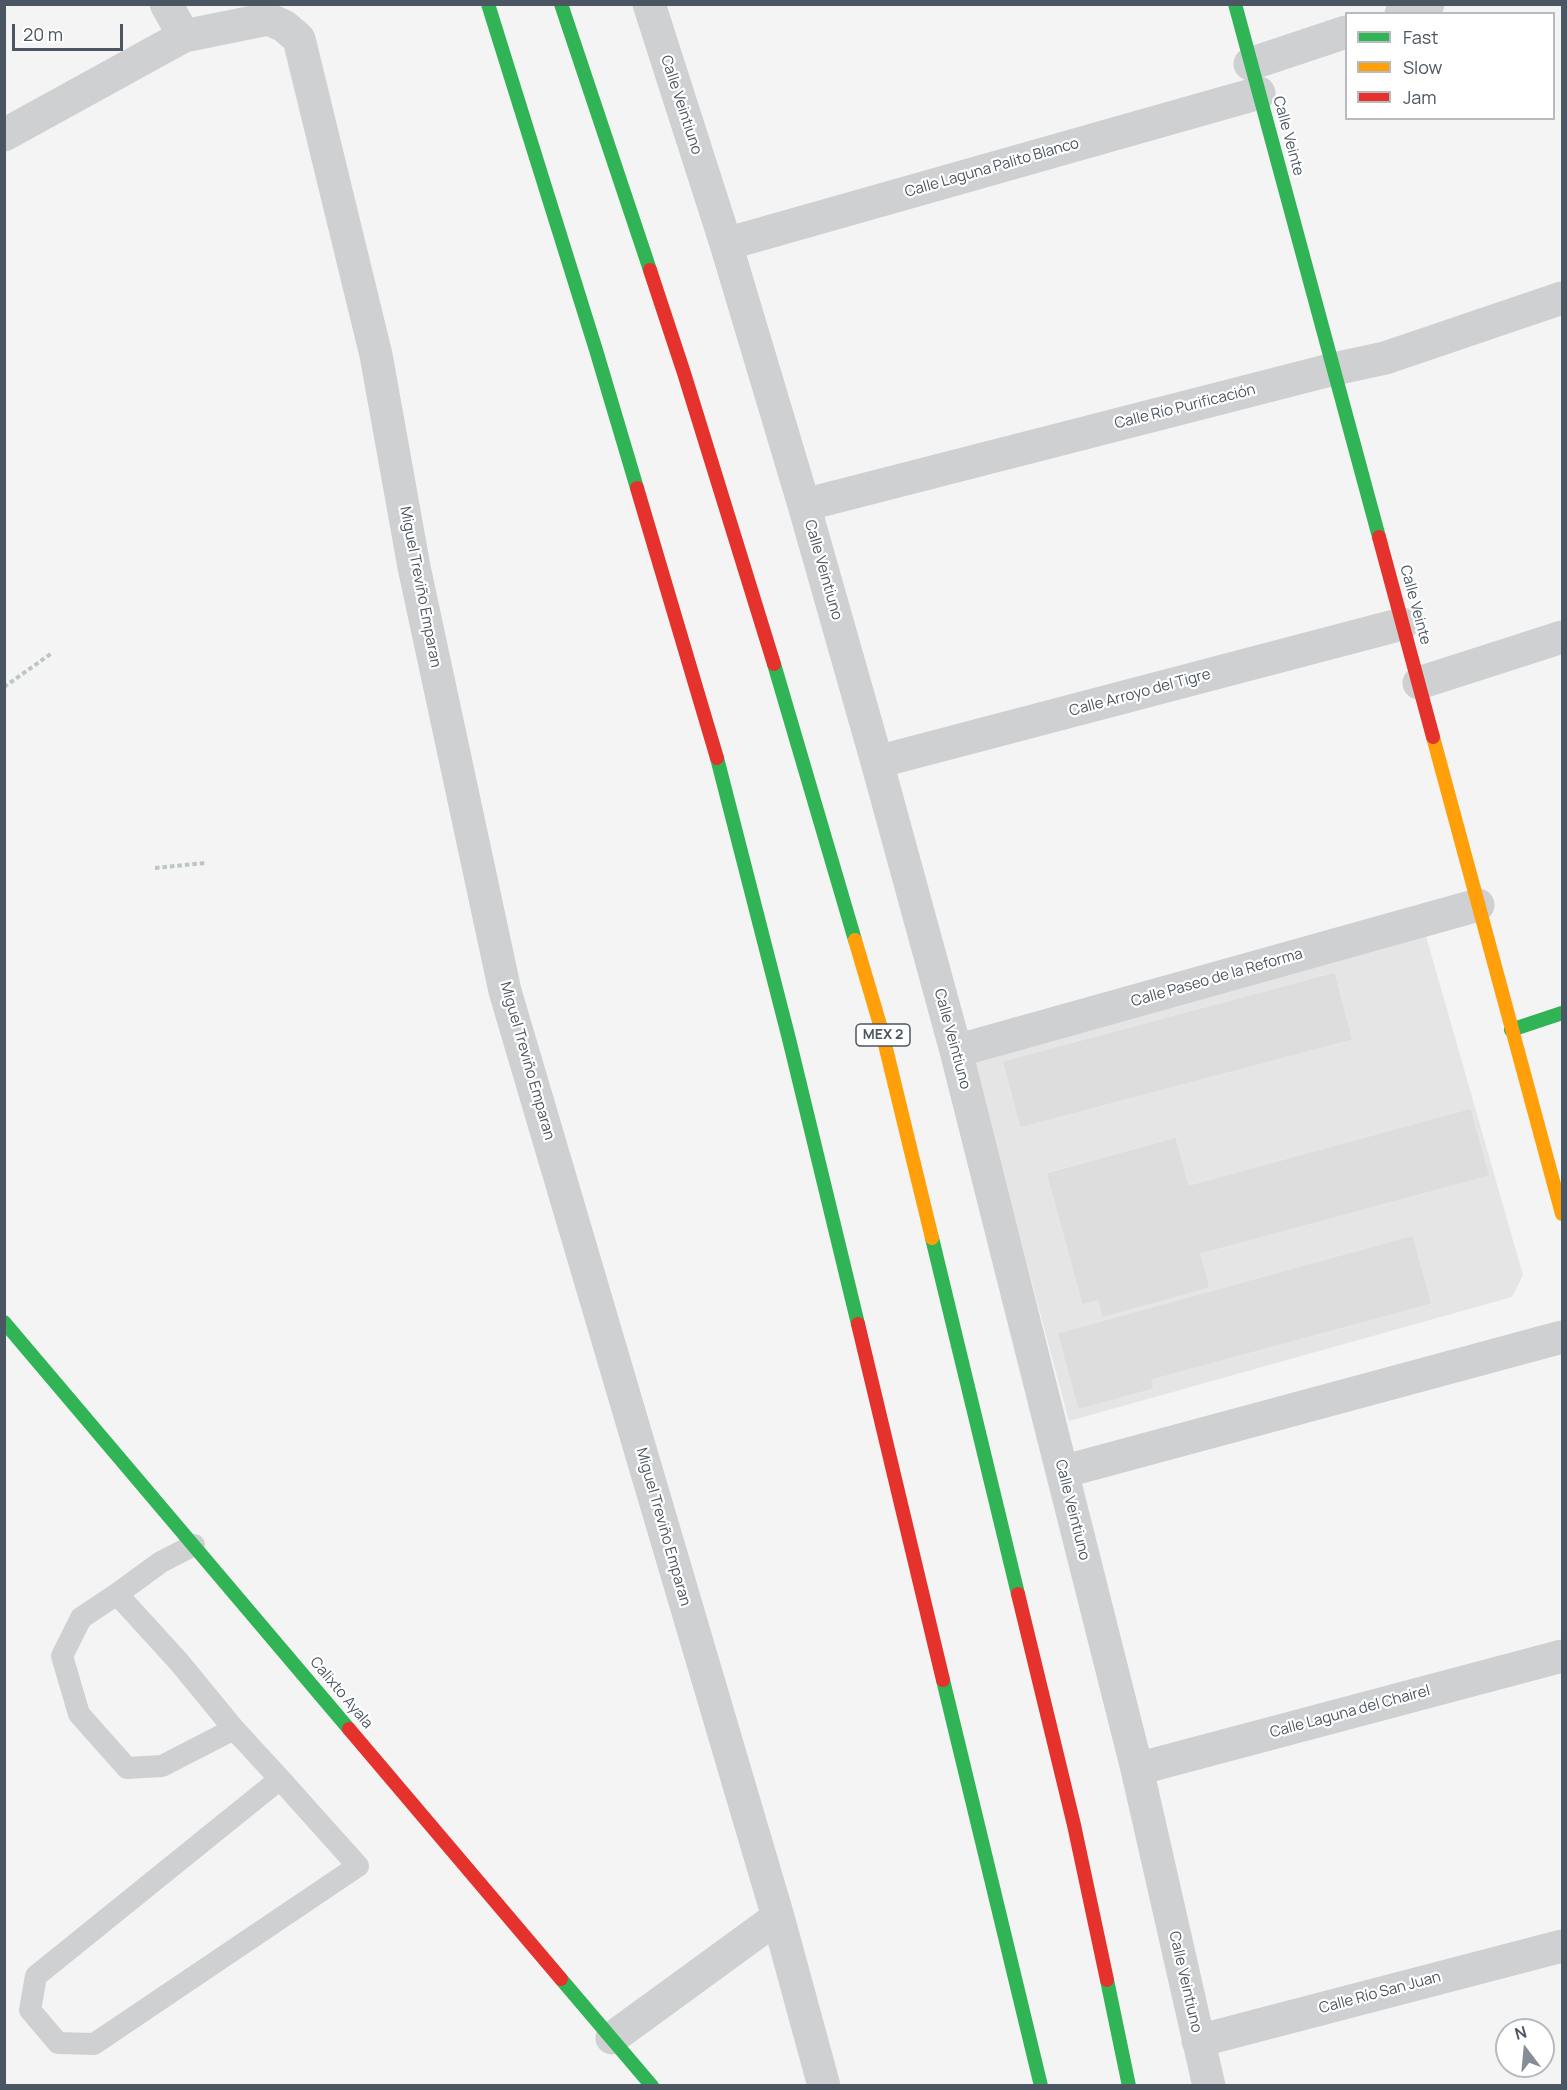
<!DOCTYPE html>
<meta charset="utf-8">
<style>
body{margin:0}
#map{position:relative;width:1567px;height:2090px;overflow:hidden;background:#f4f4f4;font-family:Manrope,sans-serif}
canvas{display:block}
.frame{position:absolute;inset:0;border:6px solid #4a5661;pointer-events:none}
.legend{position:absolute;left:1345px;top:12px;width:210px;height:108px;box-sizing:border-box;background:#fff;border:2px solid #b7bbc0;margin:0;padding:8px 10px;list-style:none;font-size:18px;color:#4a5661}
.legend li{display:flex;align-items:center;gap:12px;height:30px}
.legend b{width:30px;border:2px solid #b7bbc0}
.north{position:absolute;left:1495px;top:2018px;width:60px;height:60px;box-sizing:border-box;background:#fff;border:2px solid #b7bbc0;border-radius:50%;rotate:344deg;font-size:16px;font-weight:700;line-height:24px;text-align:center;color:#4a5661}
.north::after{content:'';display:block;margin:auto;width:21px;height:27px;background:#868d94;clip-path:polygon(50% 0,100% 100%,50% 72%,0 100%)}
.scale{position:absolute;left:12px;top:24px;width:111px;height:27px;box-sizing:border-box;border:3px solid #4a5661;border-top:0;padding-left:8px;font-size:18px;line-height:21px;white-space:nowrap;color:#4a5661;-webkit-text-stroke:4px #fff;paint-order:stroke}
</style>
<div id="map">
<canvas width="1567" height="2090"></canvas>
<div class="frame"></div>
<ul class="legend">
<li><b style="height:8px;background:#30b455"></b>Fast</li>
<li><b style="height:8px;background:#ff9f0a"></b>Slow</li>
<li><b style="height:8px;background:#e5322d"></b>Jam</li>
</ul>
<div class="north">N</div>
<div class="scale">20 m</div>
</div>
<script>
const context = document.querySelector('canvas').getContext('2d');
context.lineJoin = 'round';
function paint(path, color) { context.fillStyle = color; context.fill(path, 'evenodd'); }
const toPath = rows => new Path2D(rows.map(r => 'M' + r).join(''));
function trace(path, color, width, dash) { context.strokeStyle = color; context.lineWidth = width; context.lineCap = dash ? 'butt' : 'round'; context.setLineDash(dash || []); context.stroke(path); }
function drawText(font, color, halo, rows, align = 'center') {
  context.font = font + ' Manrope,sans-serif'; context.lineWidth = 4.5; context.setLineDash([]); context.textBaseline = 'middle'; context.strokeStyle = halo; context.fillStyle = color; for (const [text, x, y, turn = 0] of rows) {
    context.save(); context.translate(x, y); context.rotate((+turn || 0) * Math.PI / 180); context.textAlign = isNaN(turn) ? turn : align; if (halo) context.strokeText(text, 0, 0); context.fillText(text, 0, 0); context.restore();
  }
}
paint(toPath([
 [1426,936,1523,1275,1512,1297,1069,1421,973,1062]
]), '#e6e5e6');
const building = toPath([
 [1335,972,1353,1040,1020,1128,1002,1061,1335,972],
 [1471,1108,1490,1176,1201,1254,1210,1288,1102,1318,1098,1301,1082,1305,1046,1173,1176,1137,1189,1185,1471,1108],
 [1413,1235,1432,1304,1152,1380,1154,1389,1078,1410,1057,1333,1413,1235]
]);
paint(building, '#ddddde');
trace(building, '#e5e6e7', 1.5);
trace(toPath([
 [4,687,52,653],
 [155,868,205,863]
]), '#bcc7c4', 4, [4.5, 3]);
trace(toPath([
 [117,1594,161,1562,194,1545],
 [234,1729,162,1766,127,1768,79,1714,62,1656,81,1618,117,1594,179,1662,234,1729,280,1779,358,1866,94,2044,58,2043,30,2010,36,1976,280,1779]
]), '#ced0d2', 22);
trace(toPath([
 [166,4,184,36],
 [649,4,726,244,804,505,877,762,956,1051,1137,1769,1209,2086],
 [1401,14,1428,4],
 [1250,64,1346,32],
 [4,135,184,36,268,19,284,26,299,39,376,355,414,567,505,991,778,1917,824,2086],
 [726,244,1259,93],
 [804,505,1334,369,1385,358,1562,298],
 [1419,683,1562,637],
 [877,762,1402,624],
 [956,1051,1478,905],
 [1062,1472,1562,1337],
 [1137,1769,1562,1656],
 [612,2038,778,1917],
 [1198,2041,1562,1946]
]), '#ced0d2', 33);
trace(toPath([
 [488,4,596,350,637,488],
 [561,4,650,270],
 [1235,4,1379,537],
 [774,664,855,940],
 [717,758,789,1039,858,1324],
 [1511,1030,1562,1013],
 [932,1238,1018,1594],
 [4,1322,349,1729],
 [943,1680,1041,2086],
 [561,1979,652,2086],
 [1107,1980,1129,2086]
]), '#30b455', 14);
trace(toPath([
 [1433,737,1562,1214],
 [855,940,881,1028,932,1238]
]), '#ff9f0a', 14);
trace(toPath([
 [650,270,684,373,774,664],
 [637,488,717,758],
 [1379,537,1433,737],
 [858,1324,943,1680],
 [1018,1594,1074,1825,1107,1980],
 [349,1729,561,1979]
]), '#e5322d', 14);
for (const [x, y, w] of [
 [883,1035,54]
]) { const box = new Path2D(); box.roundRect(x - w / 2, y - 11, w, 22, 4.5); context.fillStyle = '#fff'; context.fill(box); trace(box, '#4a5661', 1.5); }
drawText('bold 14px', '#4a5661', null, [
 ["MEX 2",883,1035]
]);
drawText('15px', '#4a5661', '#fff', [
 ["Calle Veintiuno",681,105,72],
 ["Calle Veinte",1288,136,75],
 ["Calle Laguna Palito Blanco",992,168,-16],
 ["Calle Río Purificación",1185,407,-14],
 ["Calle Veintiuno",823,570,74],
 ["Miguel Treviño Emparan",420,587,79],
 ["Calle Veinte",1415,605,75],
 ["Calle Arroyo del Tigre",1140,693,-15],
 ["Calle Paseo de la Reforma",1217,978,-16],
 ["Calle Veintiuno",952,1039,75],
 ["Miguel Treviño Emparan",527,1061,74],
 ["Calle Veintiuno",1072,1510,76],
 ["Miguel Treviño Emparan",663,1527,74],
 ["Calixto Ayala",341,1693,50],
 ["Calle Laguna del Chairel",1350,1712,-15],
 ["Calle Veintiuno",1185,1982,77],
 ["Calle Río San Juan",1380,1993,-15]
]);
</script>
